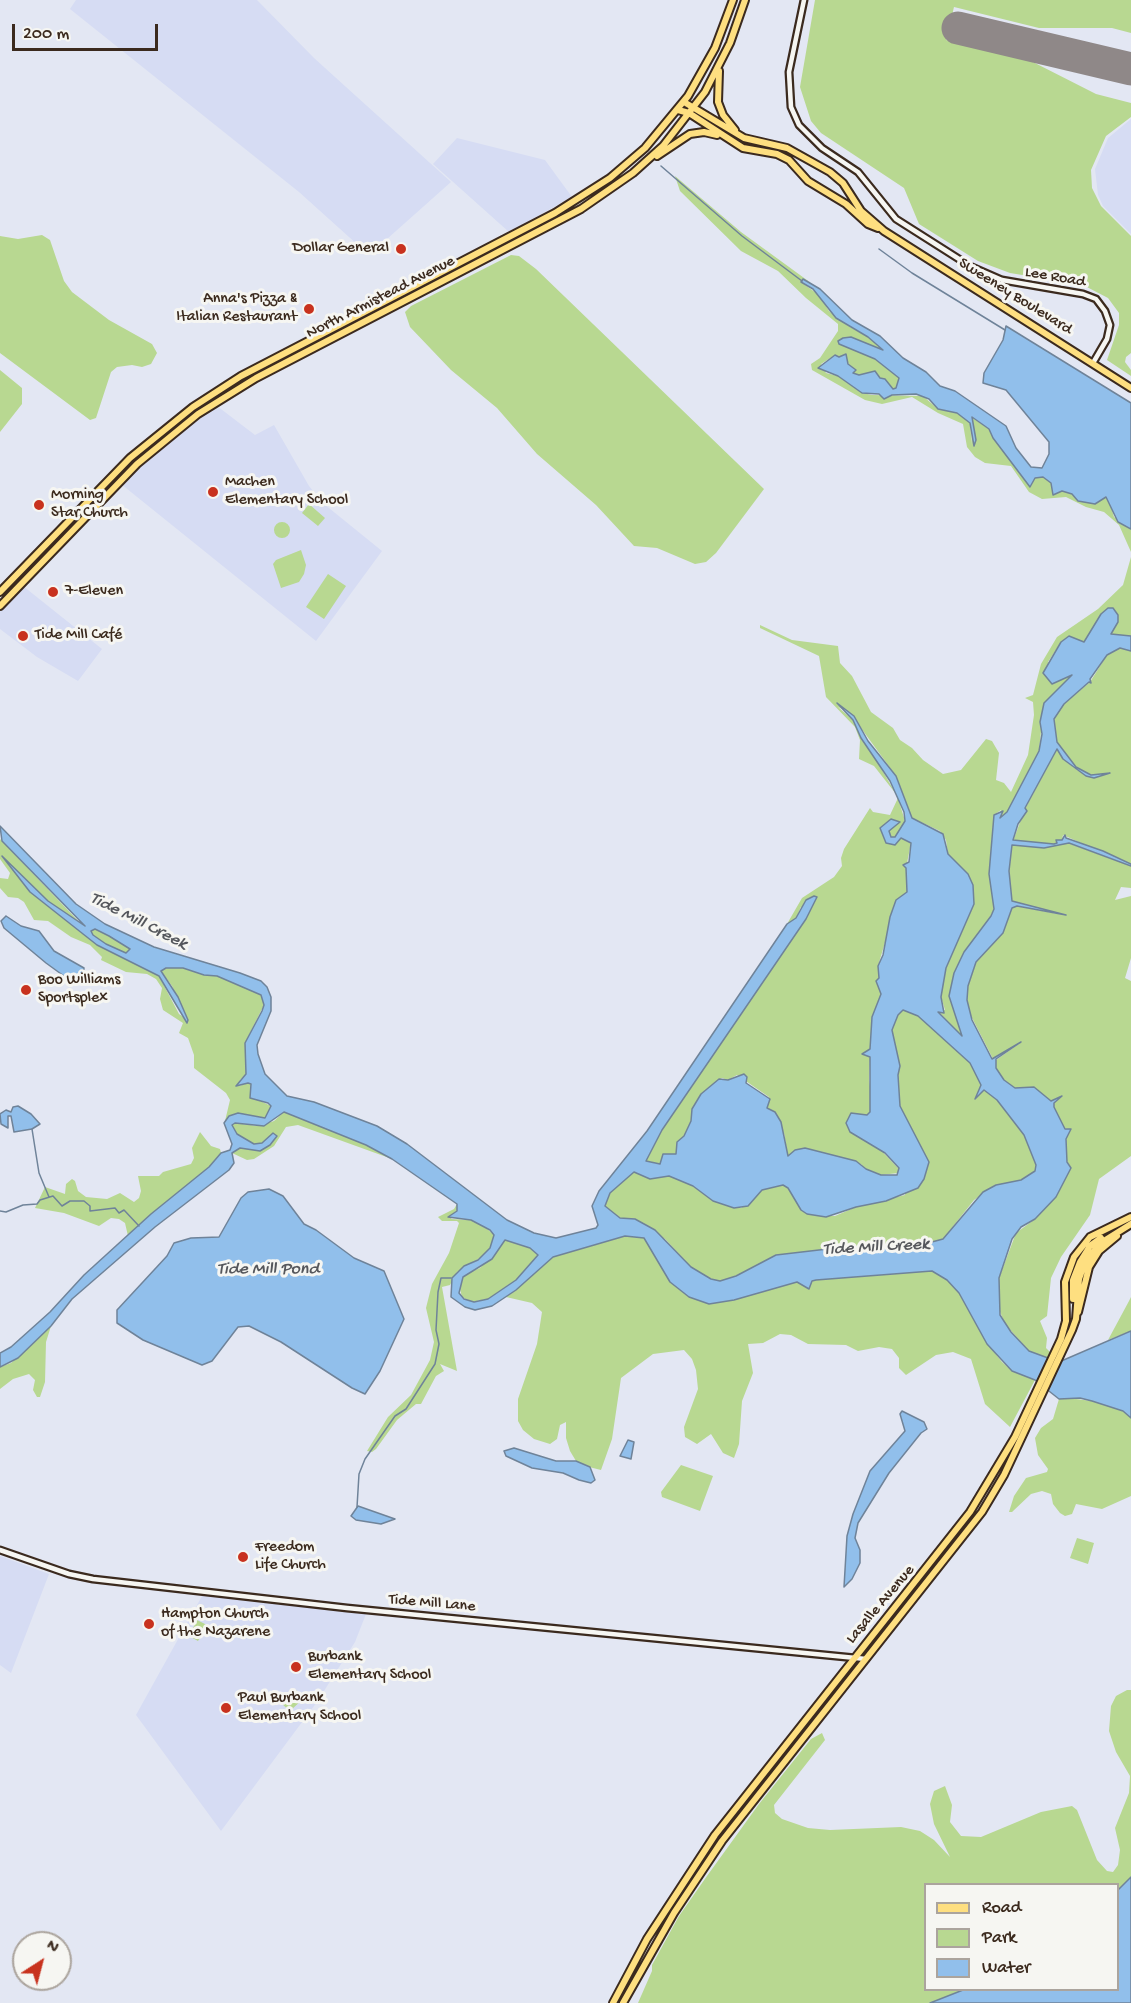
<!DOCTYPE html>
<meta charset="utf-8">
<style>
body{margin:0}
#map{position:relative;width:1131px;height:2003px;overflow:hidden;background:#e3e7f3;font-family:"Gochi Hand",sans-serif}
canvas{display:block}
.legend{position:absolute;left:924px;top:1883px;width:195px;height:108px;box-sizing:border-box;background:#f6f6f2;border:2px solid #aba49d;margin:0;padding:8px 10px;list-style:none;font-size:18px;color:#3b2a1e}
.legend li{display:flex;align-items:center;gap:12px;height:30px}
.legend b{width:30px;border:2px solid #aba49d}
.north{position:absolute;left:12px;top:1931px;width:60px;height:60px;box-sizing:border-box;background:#f6f6f2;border:2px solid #aba49d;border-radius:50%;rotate:36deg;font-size:16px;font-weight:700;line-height:24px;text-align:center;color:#3b2a1e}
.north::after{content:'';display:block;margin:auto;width:21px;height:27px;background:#c8321e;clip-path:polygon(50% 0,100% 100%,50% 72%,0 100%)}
.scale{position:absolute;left:12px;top:24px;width:146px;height:27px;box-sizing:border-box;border:3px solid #3b2a1e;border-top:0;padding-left:8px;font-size:18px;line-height:21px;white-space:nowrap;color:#3b2a1e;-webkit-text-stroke:4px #f6f6f2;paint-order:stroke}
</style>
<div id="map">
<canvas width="1131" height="2003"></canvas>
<ul class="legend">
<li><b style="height:8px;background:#fedf80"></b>Road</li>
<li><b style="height:16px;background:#b8d891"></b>Park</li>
<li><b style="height:16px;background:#91bfeb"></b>Water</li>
</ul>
<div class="north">N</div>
<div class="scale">200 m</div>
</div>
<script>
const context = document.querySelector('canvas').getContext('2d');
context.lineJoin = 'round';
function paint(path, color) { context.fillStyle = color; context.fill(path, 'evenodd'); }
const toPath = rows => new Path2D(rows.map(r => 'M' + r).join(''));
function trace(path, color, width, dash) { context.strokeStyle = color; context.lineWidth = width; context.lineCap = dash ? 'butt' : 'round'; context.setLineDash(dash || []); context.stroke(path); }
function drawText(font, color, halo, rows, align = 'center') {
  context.font = font + ' "Gochi Hand",sans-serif'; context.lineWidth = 6; context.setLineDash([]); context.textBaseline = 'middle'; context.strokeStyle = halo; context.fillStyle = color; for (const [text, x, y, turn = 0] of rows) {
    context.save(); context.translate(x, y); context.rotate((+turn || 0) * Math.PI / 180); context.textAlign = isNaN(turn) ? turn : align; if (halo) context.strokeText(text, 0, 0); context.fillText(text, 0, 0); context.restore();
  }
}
paint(toPath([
 [76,0,257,0,314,58,451,182,369,255,299,192,70,9],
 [1131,119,1131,234,1103,206,1098,195,1095,169,1108,138],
 [457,138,545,160,572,197,509,232,433,164],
 [217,406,255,435,274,425,309,486,324,504,382,551,316,641,121,484,160,448],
 [23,586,102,649,78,681,37,657,0,629,0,609],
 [0,1556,49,1574,11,1673,0,1665],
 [202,1596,366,1614,355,1642,317,1702,221,1831,136,1715]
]), '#d6dcf3');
paint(toPath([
 [815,0,1131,0,1131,33,1112,28,1039,28,954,7,946,40,1029,60,1096,94,1131,103,1131,117,1106,136,1091,170,1092,188,1101,206,1131,236,1131,353,1126,357,1125,362,1131,370,1131,376,1107,360,1119,325,1119,313,1108,298,1083,285,1010,273,978,261,919,224,904,188,821,133,811,121,800,87],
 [675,176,741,232,811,283,803,279,801,282,819,295,829,311,850,327,868,337,883,350,851,337,854,348,875,359,899,378,896,388,892,389,853,373,847,360,835,355,821,364,826,373,838,376,862,393,872,395,923,396,938,409,957,413,966,419,970,423,972,445,971,417,989,429,993,438,1031,486,1035,477,1043,477,1051,483,1053,495,1062,491,1072,494,1078,501,1095,504,1106,497,1109,499,1114,517,1131,529,1131,552,1119,525,1104,512,1086,507,1066,497,1042,499,1029,492,1011,466,985,463,975,457,967,447,963,424,938,413,912,397,882,404,865,400,812,370,811,364,820,358,838,331,838,324,806,298,778,271,741,251,680,191],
 [42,235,50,240,64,281,72,292,109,320,152,344,157,353,151,364,142,367,132,365,117,367,111,372,96,418,90,420,0,353,0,236,18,239],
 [511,255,519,256,536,269,764,489,716,553,706,562,695,564,657,548,634,546,596,505,537,454,497,408,451,370,410,327,405,312,411,306],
 [0,370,22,388,22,404,0,432],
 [309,504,325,518,318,526,302,513],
 '274 530a8 8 0 1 1 16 0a8 8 0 1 1-16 0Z',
 [301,550,306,565,304,574,299,582,281,588,273,564,276,560],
 [1131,557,1131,636,1111,634,1118,622,1113,608,1084,642,1061,642,1048,662,1059,681,1072,675,1044,703,1039,751,1007,812,999,819,1001,810,994,815,989,874,994,909,949,996,963,1036,961,1035,938,1011,945,1010,941,997,946,968,974,904,968,874,948,854,946,840,940,831,912,818,896,776,850,713,838,707,853,720,896,794,874,766,859,759,860,740,855,727,826,697,819,656,760,628,760,625,792,640,838,646,840,663,852,676,871,712,893,728,900,740,912,748,923,760,943,774,961,770,986,739,992,741,999,753,996,780,1004,783,1011,792,1028,755,1034,715,1033,702,1025,698,1033,695,1041,664,1057,637,1098,609,1123,585],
 [328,574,346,586,324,619,306,607],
 [1120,648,1131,651,1131,865,1063,835,1062,840,1054,844,1013,841,1025,809,1057,749,1063,759,1077,770,1094,778,1103,772,1097,776,1083,773,1069,760,1057,742,1054,719,1064,704,1090,682,1107,655],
 [898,798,905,821,895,837,891,837,889,831,881,830,886,843,901,838,911,843,906,868,907,892,898,899,878,966,881,994,872,1017,870,1049,866,1054,870,1057,869,1080,872,1099,870,1112,867,1115,877,1146,899,1169,898,1173,881,1175,865,1169,861,1164,788,1156,784,1133,767,1108,769,1097,737,1075,728,1080,722,1078,701,1094,692,1109,691,1121,676,1154,660,1164,646,1161,662,1130,806,919,801,907,796,918,787,924,802,898,834,877,842,866,841,858,844,849,870,808,873,812,890,815],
 [0,839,84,927,48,901,3,857,30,892,97,945,159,976,179,1014,188,1020,172,986,161,971,166,968,183,968,204,975,217,976,261,995,264,1005,245,1043,246,1074,240,1080,239,1086,248,1083,251,1084,250,1096,271,1106,265,1118,238,1113,225,1121,230,1100,226,1093,194,1068,194,1055,188,1038,179,1033,183,1023,163,1010,160,999,162,988,156,979,147,974,126,972,101,960,102,957,90,945,71,937,48,921,34,920,24,902,18,898,8,897,0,888,0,878,8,879,10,873,0,859],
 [1065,842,1131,866,1131,888,1121,887,1115,900,1131,896,1131,958,1125,978,1131,981,1131,1156,1099,1179,1090,1215,1061,1257,1051,1278,1047,1316,1040,1321,1047,1338,1046,1348,1050,1352,1047,1359,1029,1351,1005,1324,998,1307,999,1278,1016,1233,1035,1219,1055,1196,1071,1168,1066,1159,1066,1139,1069,1129,1063,1128,1054,1107,1053,1104,1061,1097,1051,1101,1028,1087,1015,1088,1004,1080,996,1068,996,1060,1020,1043,993,1059,969,1012,967,1000,968,986,976,962,1003,933,1012,908,1017,906,1058,914,1012,901,1009,871,1012,845,1044,848],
 [95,929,109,936,131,949,126,953,106,944,93,935,91,931],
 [903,1010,910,1011,918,1016,970,1063,981,1085,976,1098,983,1089,997,1100,1024,1135,1036,1165,1035,1171,1021,1180,996,1185,974,1200,943,1239,917,1246,836,1248,776,1255,736,1276,720,1281,711,1280,691,1267,665,1239,620,1218,605,1206,610,1193,634,1172,650,1179,669,1176,693,1186,713,1201,734,1208,741,1208,762,1190,783,1185,788,1188,801,1210,816,1216,835,1216,856,1207,905,1195,908,1124,900,1106,898,1075,900,1066,892,1030,898,1015],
 [284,1112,366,1145,392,1159,298,1125,286,1127,274,1146,254,1159,247,1160,232,1153,240,1148,260,1151,273,1134,262,1143,254,1144,237,1134,232,1125,235,1123,258,1126,274,1121],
 [200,1132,211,1146,220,1149,221,1153,209,1167,128,1236,125,1223,119,1219,111,1218,99,1226,64,1213,35,1208,45,1187,65,1194,66,1184,72,1179,75,1181,78,1191,86,1197,107,1199,120,1193,134,1202,139,1198,141,1191,138,1176,159,1176,163,1172,191,1164,194,1158,192,1148],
 [457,1204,459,1207,451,1219,471,1220,484,1226,494,1235,490,1248,483,1256,457,1272,450,1285,442,1287,457,1371,440,1364,444,1371,436,1376,421,1404,416,1404,397,1420,376,1449,372,1452,367,1451,388,1417,411,1395,430,1360,434,1342,426,1308,432,1284,449,1253,459,1223,457,1221,442,1221,438,1217,454,1209],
 [625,1236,645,1238,670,1282,709,1304,734,1300,797,1282,809,1288,812,1281,816,1280,932,1271,947,1280,959,1293,987,1343,1002,1362,1012,1371,1035,1380,1010,1427,985,1404,971,1359,953,1352,936,1355,906,1375,899,1368,899,1358,892,1349,879,1347,858,1351,846,1345,808,1344,791,1335,780,1334,763,1343,748,1344,753,1373,742,1401,739,1444,734,1458,723,1453,711,1434,697,1444,685,1437,684,1427,698,1389,696,1370,692,1359,684,1350,653,1354,621,1378,612,1439,601,1470,585,1466,576,1461,570,1451,566,1438,566,1422,560,1425,557,1439,550,1444,534,1439,523,1430,518,1421,518,1399,537,1344,542,1312,532,1303,506,1297,553,1257],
 [505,1240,530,1248,538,1255,516,1280,488,1299,471,1302,462,1297,459,1285,464,1275,480,1268],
 [1131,1297,1131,1331,1108,1340,1129,1301],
 [51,1326,46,1342,45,1382,40,1397,37,1397,33,1390,35,1380,29,1374,13,1379,0,1389,0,1367,11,1363],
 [1068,1398,1092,1401,1123,1411,1131,1418,1131,1496,1102,1509,1076,1504,1072,1514,1065,1516,1060,1513,1053,1504,1051,1494,1042,1491,1031,1494,1012,1512,1009,1512,1014,1496,1026,1478,1047,1472,1048,1469,1038,1455,1035,1438,1041,1428,1053,1419,1059,1399],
 [681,1465,713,1476,700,1511,662,1497,661,1492],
 [1077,1538,1094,1543,1088,1564,1070,1558],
 [197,1620,207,1625,198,1641,189,1636],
 [296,1690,304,1698,290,1711,282,1704],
 [1127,1690,1131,1690,1131,1877,1118,1890,1118,1884,926,1884,926,1990,963,1990,930,2003,638,2003,652,1971,652,1965,679,1916,707,1876,759,1804,811,1739,822,1733,825,1740,774,1805,775,1813,782,1819,808,1828,830,1830,901,1827,920,1831,934,1840,950,1857,934,1824,930,1804,934,1791,945,1786,952,1805,950,1822,961,1836,981,1837,1041,1812,1072,1806,1077,1810,1097,1860,1107,1871,1113,1872,1118,1865,1120,1850,1115,1828,1129,1793,1130,1776,1116,1752,1109,1731,1111,1706,1116,1696]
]), '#b8d891');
const water = toPath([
 [803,279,820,289,852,320,880,336,903,358,926,372,940,386,955,391,1006,426,1016,448,1031,467,1042,468,1049,454,1049,442,1006,390,983,383,984,373,1003,340,1006,326,1131,403,1131,529,1118,522,1106,497,1095,504,1078,501,1072,494,1062,491,1053,495,1051,483,1043,477,1035,478,1030,487,993,438,989,429,972,417,976,440,974,446,970,423,957,413,938,409,929,399,916,394,892,395,884,399,879,394,862,393,838,376,818,368,835,355,839,357,846,354,848,364,856,370,853,373,859,375,875,371,880,378,885,379,893,389,896,388,899,378,875,359,839,344,838,341,843,338,851,337,883,350,868,337,836,318,813,289,801,282,803,279],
 [1108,608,1113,608,1118,615,1118,622,1111,634,1131,636,1131,651,1120,648,1107,655,1090,679,1091,683,1089,682,1064,704,1054,719,1057,742,1076,767,1091,775,1110,773,1094,778,1086,776,1063,759,1057,749,1025,808,1027,811,1018,824,1013,840,1054,844,1057,843,1056,840,1062,840,1065,835,1066,838,1103,851,1131,864,1131,866,1069,843,1044,848,1012,845,1009,871,1012,901,1066,915,1017,906,1012,908,1003,933,976,962,968,986,967,1000,972,1020,992,1059,1021,1042,996,1059,996,1068,1004,1080,1015,1088,1034,1087,1051,1101,1062,1096,1054,1103,1054,1107,1065,1129,1071,1129,1066,1139,1067,1162,1071,1168,1056,1197,1035,1219,1021,1227,1012,1239,999,1278,1000,1315,1011,1332,1029,1351,1059,1362,1131,1331,1131,1418,1123,1411,1092,1401,1080,1398,1059,1399,1035,1380,1012,1371,987,1344,959,1293,947,1280,932,1271,816,1280,812,1281,809,1289,797,1282,734,1300,709,1304,689,1297,670,1282,644,1238,625,1236,553,1257,516,1290,492,1306,475,1310,465,1307,451,1297,452,1278,464,1266,478,1260,490,1248,494,1235,490,1230,471,1220,448,1217,457,1211,457,1204,392,1159,366,1145,284,1112,264,1126,235,1123,232,1125,237,1134,254,1144,262,1143,273,1133,277,1136,270,1145,260,1151,240,1148,232,1153,234,1163,229,1170,155,1227,72,1299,51,1326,18,1358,0,1367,0,1353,11,1347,50,1312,84,1275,151,1214,209,1167,221,1153,230,1150,232,1144,224,1123,229,1116,238,1113,265,1118,271,1106,268,1103,250,1098,251,1084,248,1083,236,1086,246,1074,245,1043,262,1011,264,1005,261,995,217,976,204,975,183,968,166,968,161,971,178,997,188,1020,187,1023,159,976,97,945,30,892,2,856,48,901,85,926,2,841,0,826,76,904,105,924,154,947,240,973,261,981,267,987,271,997,271,1011,257,1045,258,1054,265,1074,287,1096,314,1102,377,1126,407,1144,507,1220,534,1233,556,1238,596,1228,598,1225,592,1206,599,1191,647,1131,787,924,796,918,806,900,814,896,817,897,806,919,662,1130,646,1161,660,1164,663,1154,676,1154,677,1142,684,1136,691,1121,692,1109,701,1094,719,1079,728,1080,744,1074,747,1077,746,1083,770,1099,767,1108,775,1112,781,1122,788,1156,795,1150,805,1148,856,1161,866,1169,881,1175,897,1175,899,1168,885,1153,850,1132,846,1123,851,1113,867,1115,870,1112,870,1057,862,1054,870,1049,872,1017,881,994,876,981,879,978,878,966,883,955,890,917,896,900,907,892,906,868,903,865,909,862,911,843,901,838,895,845,886,843,880,828,891,819,900,822,889,831,891,837,895,837,905,821,904,812,890,781,861,738,853,720,837,703,854,716,868,741,896,776,912,818,943,834,948,854,968,874,973,885,974,904,946,968,941,997,944,1013,938,1012,962,1036,949,996,954,973,964,952,991,916,994,909,989,874,994,815,1003,811,1000,818,1007,812,1039,751,1042,734,1040,722,1044,703,1072,675,1052,684,1043,673,1061,642,1069,636,1084,642,1101,614,1108,608],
 [95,929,109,936,130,949,126,953,106,944,93,935,91,931,95,929],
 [903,1010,918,1016,970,1063,981,1085,975,1099,984,1090,997,1100,1024,1135,1036,1165,1035,1171,1021,1180,996,1185,983,1192,943,1239,917,1246,836,1248,776,1255,736,1276,720,1281,711,1279,691,1267,655,1230,635,1219,620,1218,605,1206,610,1193,634,1172,650,1179,669,1176,693,1186,713,1201,734,1208,748,1206,762,1190,783,1185,788,1188,801,1210,807,1214,826,1217,856,1207,886,1201,918,1188,924,1179,929,1162,900,1106,898,1075,900,1066,892,1030,898,1015,903,1010],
 [505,1240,530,1248,538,1255,516,1280,488,1299,474,1302,464,1299,459,1293,463,1277,492,1259,505,1240],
 [6,916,21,926,39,931,54,951,84,968,83,979,77,982,68,979,46,963,4,928,1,921,6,916],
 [18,1106,31,1114,40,1124,32,1129,14,1132,11,1116,8,1116,8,1128,1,1124,0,1114,6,1110,11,1112,13,1107,18,1106],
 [269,1189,283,1196,304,1224,316,1230,354,1258,384,1271,404,1319,380,1371,365,1394,352,1388,281,1342,249,1326,238,1327,212,1361,202,1365,143,1340,117,1323,117,1310,167,1256,174,1243,191,1238,219,1237,241,1198,248,1192,269,1189],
 [902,1411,924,1422,927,1429,921,1433,889,1473,858,1523,855,1538,860,1550,860,1563,852,1579,844,1587,847,1536,853,1514,870,1471,905,1431,900,1414,902,1411],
 [628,1440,634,1442,631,1459,620,1456,628,1440],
 [514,1448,556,1461,576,1461,590,1467,595,1480,591,1483,579,1480,563,1473,532,1468,506,1456,504,1451,514,1448],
 [358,1506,395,1519,381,1524,356,1520,351,1516,358,1506],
 [1131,1877,1131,2003,930,2003,963,1990,1118,1990,1118,1890,1131,1877]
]);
paint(water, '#91bfeb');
trace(water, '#6f8399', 1.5);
trace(toPath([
 [661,166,742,236,802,281],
 [879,249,912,273,1005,330],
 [32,1129,39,1173,49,1197],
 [0,1211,6,1212,23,1205,37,1204,40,1200,53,1196,62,1206,70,1201,84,1201,90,1206,90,1211,115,1208,119,1213,124,1210,139,1226],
 [357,1507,359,1474,365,1459,395,1416,406,1409,435,1364,439,1344,436,1330,438,1292,441,1278,451,1278]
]), '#6f8399', 1.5);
trace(toPath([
 [958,28,1131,69]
]), '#8f8888', 33);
const minor = toPath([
 [804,0,789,72,791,107,799,125,822,148,858,172,896,219,970,266,1002,280,1083,294,1096,299,1105,311,1110,325,1107,339,1093,363],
 [0,1550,69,1574,93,1579,347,1608,866,1659]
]);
const major = toPath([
 [719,71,718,102,723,115,735,130],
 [684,102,744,138,787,148,830,172,843,183,861,211,884,231,1131,388],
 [678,110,689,113,743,148,777,154,789,160,808,181,846,204,868,224,878,228],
 [657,156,690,134,704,132,717,135],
 [0,592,130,458,193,407,241,376,555,213,610,178,645,148,688,96,715,48,733,0],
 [0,606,137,464,198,414,256,378,581,209,633,173,663,146,705,92,730,43,745,0],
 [1073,1299,1073,1280,1080,1262,1090,1246,1101,1238],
 [1078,1312,1089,1267,1099,1251,1117,1236],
 [613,2003,647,1939,715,1835,970,1512,1015,1437,1061,1339,1066,1321,1065,1282,1074,1257,1090,1237,1131,1217],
 [623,2003,674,1913,722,1841,982,1512,1004,1475,1072,1330,1076,1319,1079,1279,1084,1265,1099,1244,1131,1224]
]);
trace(minor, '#3b2a1e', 9);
trace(major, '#3b2a1e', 10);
trace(minor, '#f6f6f2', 4.5);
trace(major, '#fedf80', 6);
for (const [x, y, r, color] of [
 [401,249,6,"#c8321e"],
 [309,309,6,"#c8321e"],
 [213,492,6,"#c8321e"],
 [39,505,6,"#c8321e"],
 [53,592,6,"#c8321e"],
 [23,636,6,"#c8321e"],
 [26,990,6,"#c8321e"],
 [243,1557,6,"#c8321e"],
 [149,1624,6,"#c8321e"],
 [296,1667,6,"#c8321e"],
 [226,1708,6,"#c8321e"]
]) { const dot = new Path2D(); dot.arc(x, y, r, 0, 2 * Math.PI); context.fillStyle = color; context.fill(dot); trace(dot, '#f6f6f2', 2); }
drawText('16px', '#3b2a1e', '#f6f6f2', [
 ["Dollar General",389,249,"right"],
 ["Anna's Pizza &",297,300,"right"],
 ["Italian Restaurant",297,318,"right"],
 ["Machen",225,483],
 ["Elementary School",225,501],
 ["Morning",51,496],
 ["Star Church",51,514],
 ["7-Eleven",65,592],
 ["Tide Mill Café",35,636],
 ["Boo Williams",38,981],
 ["Sportsplex",38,999],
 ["Freedom",255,1548],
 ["Life Church",255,1566],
 ["Hampton Church",161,1615],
 ["of the Nazarene",161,1633],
 ["Burbank",308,1658],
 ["Elementary School",308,1676],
 ["Paul Burbank",238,1699],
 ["Elementary School",238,1717]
], 'left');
drawText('16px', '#3b2a1e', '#f6f6f2', [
 ["Lee Road",1055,278,10],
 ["Sweeney Boulevard",1015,297,32],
 ["North Armistead Avenue",381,298,-27],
 ["Tide Mill Lane",432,1604,5],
 ["Lasalle Avenue",881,1605,-50]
]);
drawText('italic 18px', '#55575c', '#f6f6f2', [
 ["Tide Mill Creek",138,922,27],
 ["Tide Mill Creek",876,1248,-3],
 ["Tide Mill Pond",268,1270]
]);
</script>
